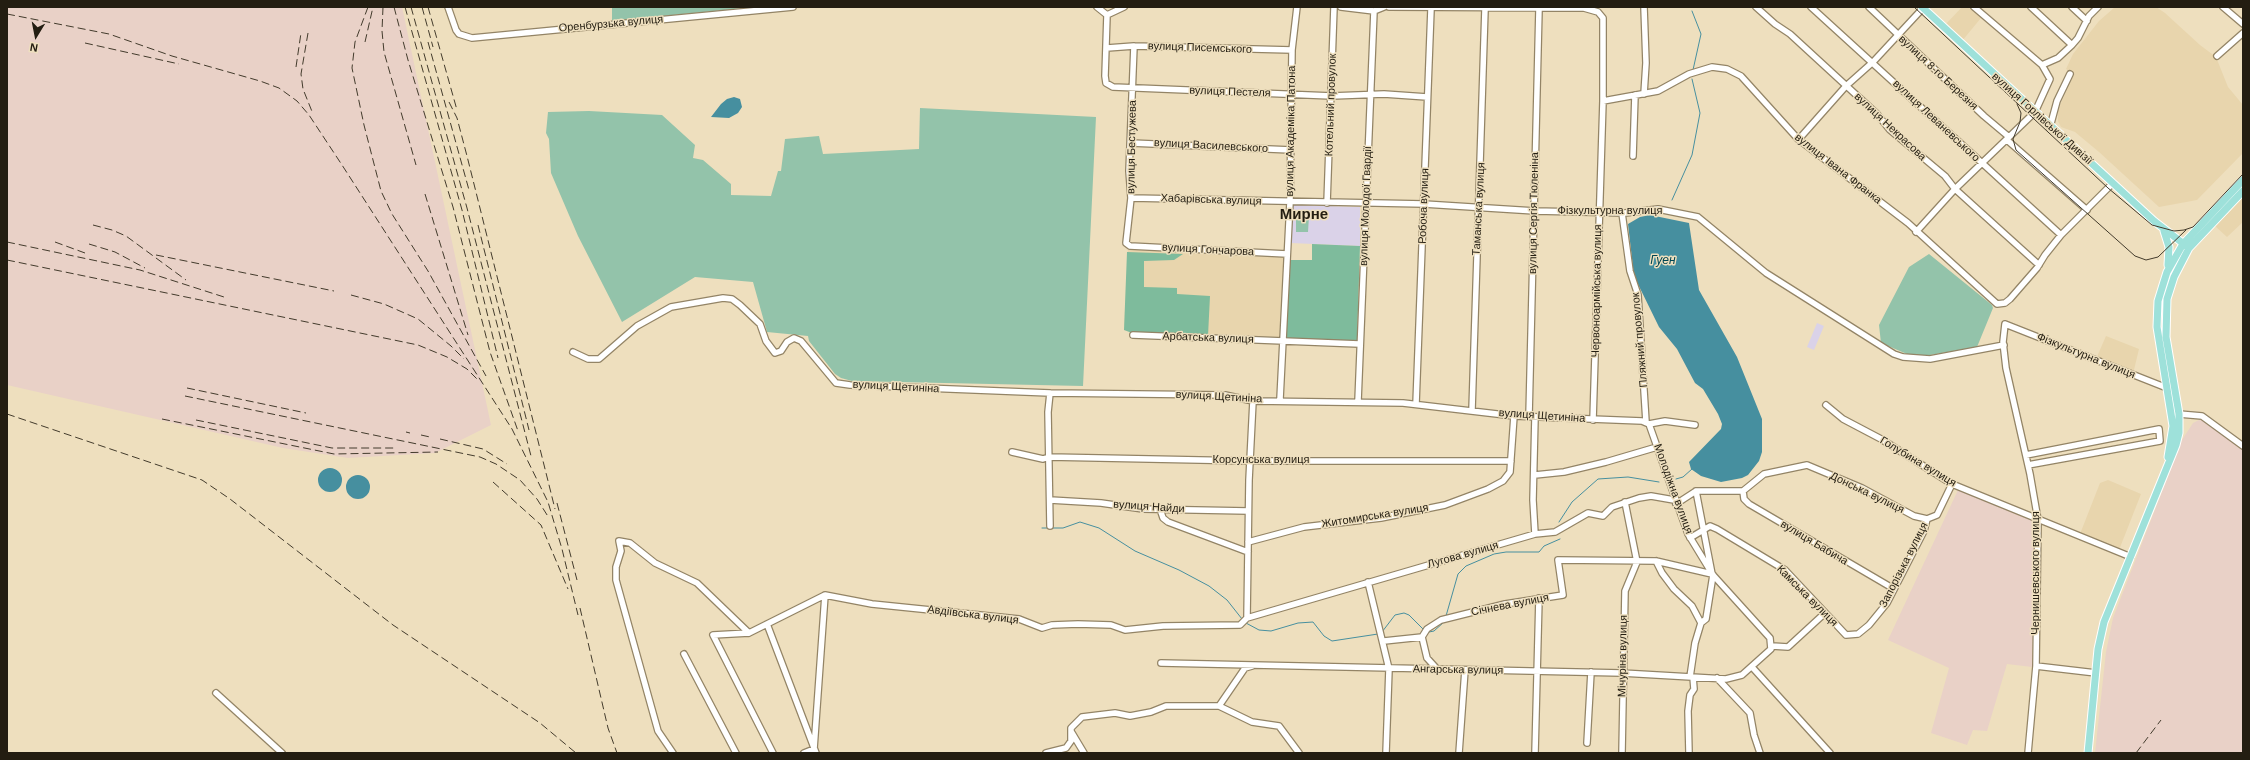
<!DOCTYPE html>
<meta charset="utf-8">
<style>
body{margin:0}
#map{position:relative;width:2250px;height:760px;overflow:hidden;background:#eedfbe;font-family:Arial,sans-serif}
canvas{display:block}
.frame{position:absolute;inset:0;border:8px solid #231d11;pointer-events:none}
.north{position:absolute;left:16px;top:16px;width:40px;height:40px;-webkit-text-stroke:3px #eedfbe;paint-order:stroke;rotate:190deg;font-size:11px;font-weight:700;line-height:16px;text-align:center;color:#231d11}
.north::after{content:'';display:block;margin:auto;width:14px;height:18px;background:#231d11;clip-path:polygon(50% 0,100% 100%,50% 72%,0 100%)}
</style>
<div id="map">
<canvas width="2250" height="760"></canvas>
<div class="frame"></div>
<div class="north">N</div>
</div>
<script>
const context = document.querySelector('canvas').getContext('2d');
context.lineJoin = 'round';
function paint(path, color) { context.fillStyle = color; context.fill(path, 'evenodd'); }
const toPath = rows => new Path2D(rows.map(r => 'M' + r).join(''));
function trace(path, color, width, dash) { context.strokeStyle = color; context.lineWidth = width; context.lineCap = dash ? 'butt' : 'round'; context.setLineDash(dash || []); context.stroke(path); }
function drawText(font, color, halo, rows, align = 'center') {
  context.font = font + ' Arial,sans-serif'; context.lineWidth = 3; context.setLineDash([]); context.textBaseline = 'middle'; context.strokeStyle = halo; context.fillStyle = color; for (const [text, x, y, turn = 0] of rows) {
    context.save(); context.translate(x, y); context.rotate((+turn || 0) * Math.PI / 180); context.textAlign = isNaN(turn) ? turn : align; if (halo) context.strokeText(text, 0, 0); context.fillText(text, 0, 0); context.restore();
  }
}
paint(toPath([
 [1962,7,1968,7,1981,18,1962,41,1945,25],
 [2115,7,2156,7,2165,13,2200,45,2216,57,2228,87,2243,105,2243,153,2197,200,2159,207,2099,152,2075,132,2061,127,2058,121,2058,110,2074,74,2066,69,2073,54,2099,21],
 [2242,198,2243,222,2227,237,2215,226],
 [1128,248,1284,256,1281,340,1124,330],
 [2106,336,2139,349,2133,374,2096,359],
 [2108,480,2141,494,2119,550,2080,534,2100,483]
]), '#e8d5ad');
paint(toPath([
 [7,7,402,7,491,425,435,453,348,458,283,448,7,385],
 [2199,420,2206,421,2243,449,2243,753,2095,753,2106,652,2113,618,2182,440,2193,423],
 [1958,490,2036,522,2032,667,2007,664,1987,731,1973,730,1967,745,1931,733,1949,668,1888,640]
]), '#e9d1c7');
paint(toPath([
 [1293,205,1360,207,1360,246,1291,243],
 [1817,323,1824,326,1814,350,1807,347]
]), '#dad2e8');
paint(toPath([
 [612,7,755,7,612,21],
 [920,108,1096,117,1083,386,852,381,841,378,835,374,809,341,808,336,767,332,753,282,695,277,622,322,578,236,551,173,549,139,546,133,548,112,589,111,662,115,695,145,693,158,703,160,731,184,731,195,771,196,778,171,781,171,785,139,819,136,823,154,919,149],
 [1296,215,1309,216,1308,232,1296,232],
 [1929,254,1992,305,1993,308,1977,347,1924,356,1907,354,1881,343,1879,325,1909,267]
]), '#93c3aa');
paint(toPath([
 [1312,244,1360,246,1357,341,1285,340,1288,260,1312,260],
 [1127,252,1183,254,1174,260,1144,261,1144,287,1177,288,1177,294,1210,296,1208,336,1132,333,1124,330]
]), '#7ebb9c');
paint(toPath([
 [734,97,740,99,742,107,738,113,729,118,711,117,721,104,727,99],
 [1650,215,1689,223,1699,290,1737,357,1762,419,1762,452,1759,461,1748,475,1742,478,1721,482,1701,476,1691,469,1689,462,1721,429,1722,424,1718,414,1703,389,1695,383,1677,349,1659,327,1634,276,1628,224,1640,217],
 '318 480a12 12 0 1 1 24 0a12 12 0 1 1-24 0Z',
 '346 487a12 12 0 1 1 24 0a12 12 0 1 1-24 0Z'
]), '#468f9f');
trace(toPath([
 [1692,11,1701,34,1693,70],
 [1672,200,1692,155,1700,113,1692,79],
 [1676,479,1683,477,1692,469],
 [1559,522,1572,502,1598,479,1628,477,1659,482],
 [1042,528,1063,528,1080,522,1099,528,1135,551,1179,570,1209,586,1227,600,1242,619],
 [1446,616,1458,574,1466,566,1494,554,1506,552,1539,552,1544,546,1560,539],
 [1246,623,1259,630,1271,631,1298,623,1313,622,1324,636,1332,641,1378,634],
 [1382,632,1395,615,1404,613,1409,615,1424,630],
 [1429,632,1434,631,1444,622]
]), '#468f9f', 1);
const minor = toPath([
 [448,7,456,30,459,34,472,38,793,7],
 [1097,7,1107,15,1105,76,1106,83,1113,87,1332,96,1384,94,1427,97],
 [1341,7,1374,11,1384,7],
 [1389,7,1584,8,1598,12,1603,18,1603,101,1593,420],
 [1756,7,1775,24,1790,34,1877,114,1890,130,1945,176,1955,189,2039,265],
 [1811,7,2061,235],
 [1869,7,1984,116,2009,137],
 [1974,7,2042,65],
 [2031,7,2072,45],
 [2072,7,2087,21],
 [2223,7,2243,24],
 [1107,15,1124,7],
 [1134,46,1129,171,1131,198,1126,243,1130,246,1287,254],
 [1107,48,1134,46,1292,50],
 [2217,56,2243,33],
 [1644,94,1646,63,1644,7],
 [1603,101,1658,91,1689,74,1712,67,1727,69,1741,76,1798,139,1908,223,1997,304,2005,303,2010,299,2037,268,2045,255,2061,235,2113,183],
 [2050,127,2057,101,2070,74],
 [1799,139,1846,86,1873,62,1924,7],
 [2007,140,2087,210],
 [1131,143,1291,150],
 [1633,156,1635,95],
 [1131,198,1424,204,1535,211,1625,213,1658,209,1698,217,1766,273,1894,354,1903,357,1930,359,2004,345],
 [1327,203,1334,7],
 [1622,213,1630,271,1638,295,1646,422],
 [1916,232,1955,189,2035,112,2050,79,2042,65,2058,58,2072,45,2078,38,2089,16,2098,7],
 [1133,335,1359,344],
 [573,352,588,359,599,359,637,326,671,307,723,298,732,299,740,305,760,324,766,341,775,353,781,351,787,342,794,338,801,341,836,383,850,385,1050,393,1225,395,1253,401,1403,403,1514,416,1642,421,1649,424],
 [1280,399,1290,202,1292,50,1297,7],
 [1358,401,1374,11],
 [1416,404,1431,9],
 [1826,405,1843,419,1881,439,1952,484,2131,557],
 [1472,410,1485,9],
 [2179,414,2202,416,2243,446],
 [1529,416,1539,9],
 [1649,424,1665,421,1695,425],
 [1012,452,1043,459,1049,457,1250,461,1511,461],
 [2026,455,2159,429,2160,441,2028,465],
 [1535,475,1564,472,1606,462,1657,447],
 [1743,491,1764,474,1807,465,1862,488,1914,516,1927,519,1937,515,1952,484],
 [1743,491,1744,499,1749,504,1894,589],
 [1050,500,1101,503,1143,509,1248,511],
 [1625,502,1637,562],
 [1676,504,1696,491,1743,491],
 [1160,509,1163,518,1168,522,1248,552],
 [1050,526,1048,412,1050,393],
 [1535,534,1533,500,1535,417],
 [1690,538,1710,526,1717,529,1785,570,1846,635,1858,634,1869,625,1887,603,1924,531,1927,519],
 [1248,542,1304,527,1381,518,1445,505,1488,489,1503,481,1510,472,1514,416],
 [1656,561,1662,573,1674,589,1692,606,1701,623,1695,643,1690,677],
 [1368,582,1389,669,1386,753],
 [1247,618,1535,534,1555,532,1588,513,1603,516,1612,507,1639,498,1651,496,1674,500],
 [1701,623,1706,619,1713,575],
 [767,624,816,753],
 [1384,641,1422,637],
 [1772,646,1788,647,1825,613],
 [684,654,736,753],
 [1161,663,1622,673,1726,679,1742,675,1771,649,1770,638,1713,575,1688,534,1649,424],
 [2036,666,2096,673],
 [1752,667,1830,753],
 [1437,669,1427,658,1422,637,1427,629,1441,620,1505,604,1563,595,1558,560,1656,561,1712,574,1696,491],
 [1717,678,1750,713,1754,735,1760,753],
 [216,693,282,753],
 [1219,706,1252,722,1279,726,1299,753],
 [1072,733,1084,753],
 [1587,743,1591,672],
 [814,749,825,595],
 [673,753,658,731,616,580,616,567,621,551,619,541,630,543,655,563,697,583,749,633],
 [773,753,713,635,749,633,825,595,872,604,1019,619,1042,628,1052,625,1078,624,1111,625,1125,630,1163,626,1240,625,1247,618,1249,480,1253,401],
 [804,753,814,749],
 [1046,753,1066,748,1071,741,1071,728,1082,717,1115,713,1130,716,1151,712,1166,706,1219,706,1245,668,1252,666],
 [1459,753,1465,670],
 [1535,753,1539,598],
 [1622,753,1625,591,1637,562],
 [1689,753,1688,711,1690,695,1694,689,1693,677],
 [2028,753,2036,666,2038,520,2030,474,2006,368,2003,342,2005,324,2167,388]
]);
const major = toPath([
 [1922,7,2154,221,2189,248],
 [2164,231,2169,247,2168,265],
 [2168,457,2173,426,2157,327,2158,301,2162,288,2167,272,2183,244,2243,180],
 [2088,753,2098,649,2104,622,2176,445,2179,433,2179,414,2166,337,2167,299,2174,277,2189,248,2243,191]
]);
trace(minor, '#938466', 8);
trace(major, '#fff', 9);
trace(minor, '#fff', 5.5);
trace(major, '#9ee1da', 7);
trace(toPath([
 [1914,7,2108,188,2152,225,2174,231,2184,230,2193,227,2243,174],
 [2017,104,2021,113,2020,122,2013,139,2016,150,2135,256,2146,260,2158,257,2186,230]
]), '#433b2c', 1);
trace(toPath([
 [368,7,355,42,352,68,364,125,381,191,392,214,428,271,486,376],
 [383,7,382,31,384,52,416,165],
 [394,7,408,60,453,207,490,352,518,431],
 [405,7,462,210,498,358],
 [411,7,467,208,531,456],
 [422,7,433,47],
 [428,7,457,110],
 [7,14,109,34,172,56,260,81,279,88,297,101,309,115,342,165,512,429,548,502,562,549,578,615],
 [308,33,301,74,303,89,313,114],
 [365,42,373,7],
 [428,42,469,190],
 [85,43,179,64],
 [296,67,301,33],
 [449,102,457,118,467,156,555,509],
 [425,194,468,335],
 [93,225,112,230,126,236,186,280],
 [478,225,529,430],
 [7,242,140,270,224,297],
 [55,242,85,253],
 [89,244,115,252,145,268],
 [156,255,334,291],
 [7,260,418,345,447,357,467,369,478,380],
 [351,295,384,304,418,319,451,346,464,359],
 [187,388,306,413],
 [185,396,480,457,496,464,520,480,537,499,549,518],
 [7,414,202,480,230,499,393,625,540,723,576,753],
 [162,419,334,454,438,452],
 [196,420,332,448,397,448],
 [406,432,410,433],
 [421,435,430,437],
 [440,439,483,449,507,464],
 [493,482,541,525,568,589],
 [557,503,577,580],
 [580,608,608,728,617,753],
 [2136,753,2161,720]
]), '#433b2c', 1, [8, 4]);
drawText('11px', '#231d11', '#eedfbe', [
 ["Оренбурзька вулиця",611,24,-5],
 ["вулиця Писемського",1200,48,2],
 ["вулиця 8-го Березня",1938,73,43],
 ["вулиця Пестеля",1230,92,2],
 ["Котельний провулок",1331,105,-88],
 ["вулиця Горлівської Дивізії",2042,119,42],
 ["вулиця Леваневського",1936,121,43],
 ["вулиця Некрасова",1890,127,43],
 ["вулиця Академіка Патона",1291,131,-89],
 ["вулиця Василевського",1211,146,3],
 ["вулиця Бестужева",1132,147,-89],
 ["вулиця Івана Франка",1838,169,38],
 ["Хабарівська вулиця",1211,200,2],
 ["вулиця Молодої Гвардії",1366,206,-88],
 ["Робоча вулиця",1424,206,-88],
 ["Таманська вулиця",1479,209,-87],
 ["Фізкультурна вулиця",1610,211],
 ["вулиця Сергія Тюленіна",1534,213,-89],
 ["вулиця Гончарова",1208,250,3],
 ["Червоноармійська вулиця",1597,291,-89],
 ["Арбатська вулиця",1208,338,2],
 ["Пляжний провулок",1640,340,-95],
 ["Фізкультурна вулиця",2086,356,22],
 ["вулиця Щетиніна",896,387,3],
 ["вулиця Щетиніна",1219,397,3],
 ["вулиця Щетиніна",1542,416,4],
 ["Корсунська вулиця",1261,460],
 ["Голубина вулиця",1918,462,31],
 ["Молодіжна вулиця",1673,489,70],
 ["Донська вулиця",1867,493,26],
 ["вулиця Найди",1149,507,4],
 ["Житомирська вулиця",1375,516,-9],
 ["вулиця Бабича",1814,543,31],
 ["Лугова вулиця",1463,555,-16],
 ["Запорізька вулиця",1904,565,-63],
 ["Чернишевського вулиця",2036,573,-90],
 ["Камська вулиця",1807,596,45],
 ["Січнева вулиця",1510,605,-11],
 ["Авдіївська вулиця",973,615,7],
 ["Мічуріна вулиця",1623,656,-89],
 ["Ангарська вулиця",1458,670,1]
]);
drawText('italic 12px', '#004652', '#eedfbe', [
 ["Гуен",1663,261]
]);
drawText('bold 15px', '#231d11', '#eedfbe', [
 ["Мирне",1304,215]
]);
</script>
